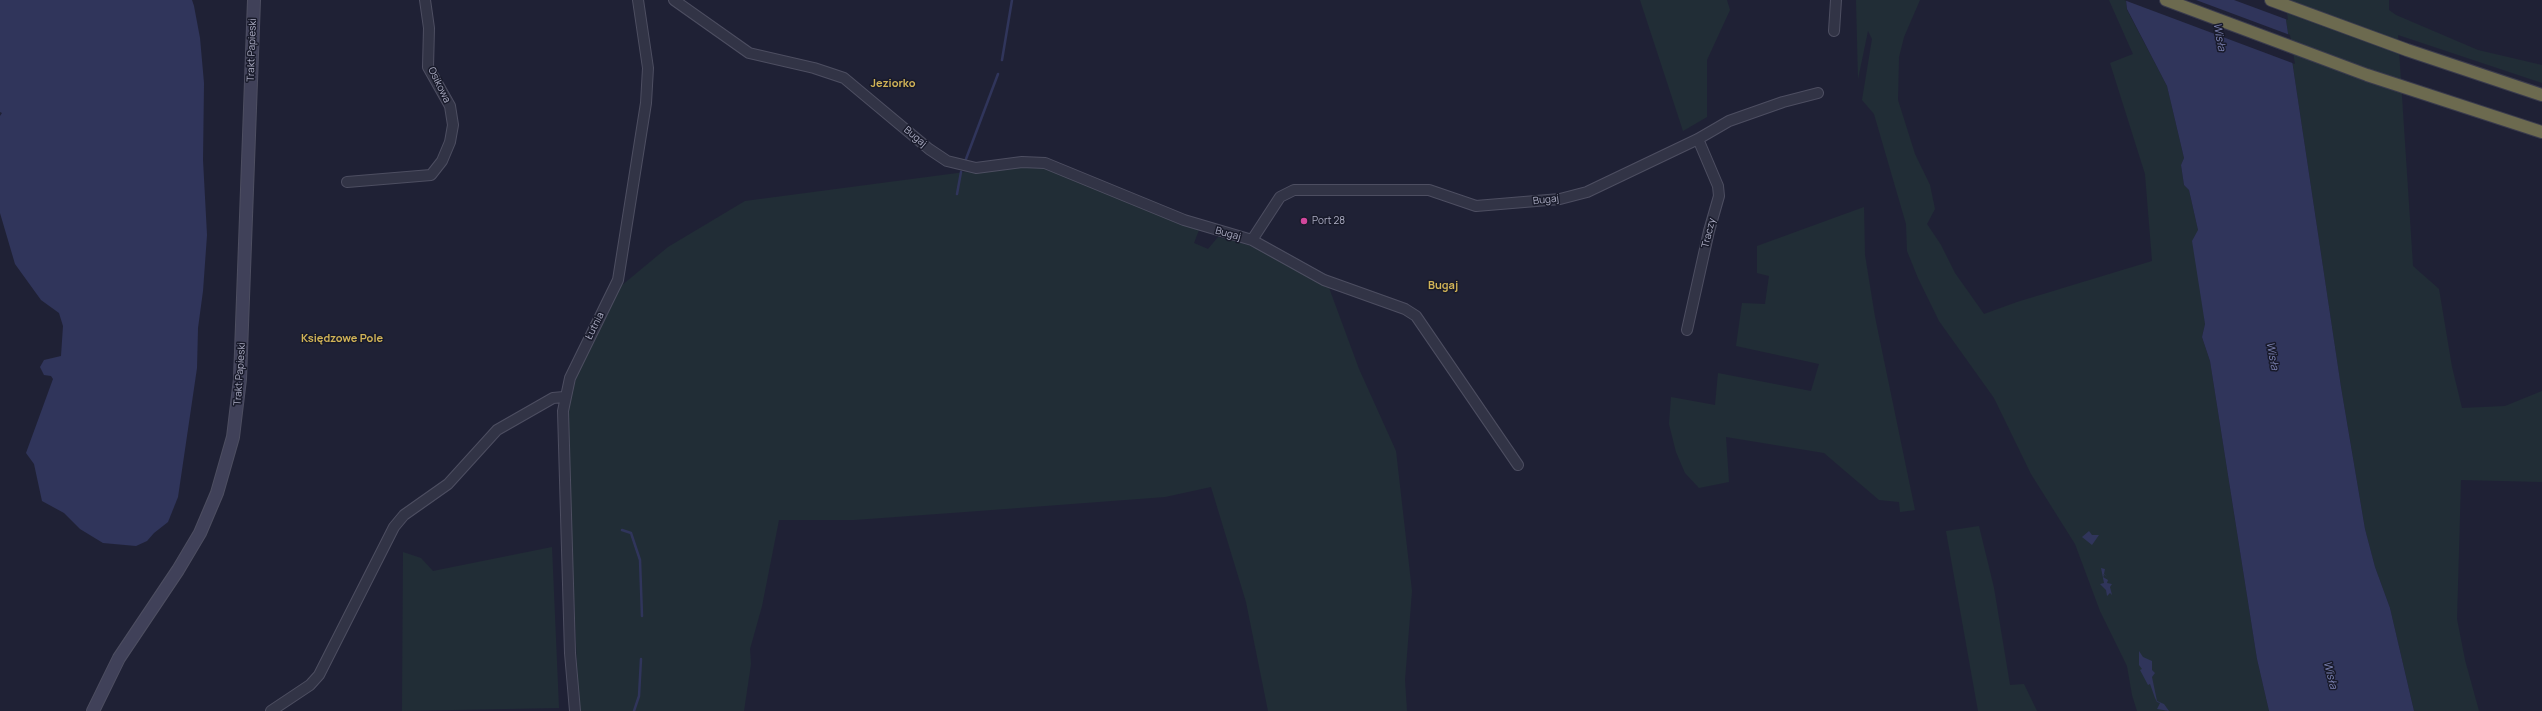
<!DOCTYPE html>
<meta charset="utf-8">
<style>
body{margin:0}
canvas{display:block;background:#1f2135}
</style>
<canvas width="2542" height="711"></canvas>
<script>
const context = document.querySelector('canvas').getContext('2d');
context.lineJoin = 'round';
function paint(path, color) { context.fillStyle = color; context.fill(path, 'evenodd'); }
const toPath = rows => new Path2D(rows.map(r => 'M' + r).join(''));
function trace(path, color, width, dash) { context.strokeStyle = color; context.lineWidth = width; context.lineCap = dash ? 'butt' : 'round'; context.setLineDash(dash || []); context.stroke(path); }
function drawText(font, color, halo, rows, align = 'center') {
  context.font = font + ' Manrope,sans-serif'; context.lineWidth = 3; context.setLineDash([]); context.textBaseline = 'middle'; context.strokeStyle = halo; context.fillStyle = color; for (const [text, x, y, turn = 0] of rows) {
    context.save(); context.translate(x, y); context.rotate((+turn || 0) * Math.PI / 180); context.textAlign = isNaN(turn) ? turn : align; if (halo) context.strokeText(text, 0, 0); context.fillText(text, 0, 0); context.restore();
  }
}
paint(toPath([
 [1640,0,1727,0,1730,10,1707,60,1707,117,1683,131],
 [1856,0,1920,0,1904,37,1899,57,1898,100,1915,154,1930,185,1935,209,1927,224,1941,245,1955,273,1984,314,2017,302,2152,261,2145,174,2110,63,2133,54,2109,0,2126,0,2127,10,2167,86,2184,158,2181,165,2184,185,2189,190,2198,230,2205,324,2202,337,2210,361,2257,659,2269,711,2137,711,2132,695,2127,666,2100,611,2075,544,2031,474,1994,398,1939,321,1918,278,1907,251,1906,224,1874,114,1862,100,1872,39,1868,31,1858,79],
 [2283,0,2389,0,2389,10,2396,15,2478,50,2542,65,2542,83,2398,35,2413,266,2439,289,2452,367,2462,408,2505,406,2542,391,2542,482,2461,480,2457,619,2465,660,2479,711,2414,711,2390,608,2375,567,2365,529,2341,387],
 [1026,165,1046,167,1199,230,1194,243,1208,249,1218,237,1248,245,1272,255,1328,285,1359,369,1396,451,1412,591,1405,680,1407,711,1268,711,1246,602,1211,487,1165,497,965,512,854,520,779,520,762,606,750,649,751,664,744,711,579,711,567,436,568,410,572,389,579,371,621,286,668,247,745,201,965,172,977,173],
 [1864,207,1865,255,1875,317,1915,510,1900,512,1899,502,1879,500,1824,453,1726,437,1729,482,1699,488,1685,473,1676,452,1669,424,1671,397,1715,405,1718,373,1811,391,1819,364,1736,346,1742,303,1765,304,1769,276,1757,273,1757,246],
 [1979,526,1994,588,2010,685,2024,684,2037,711,1978,711,1946,531],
 [552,547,559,708,402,711,403,552,421,558,433,571]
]), '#212d36');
paint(toPath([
 [0,0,192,0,194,6,200,38,204,83,203,160,207,235,203,291,198,328,197,368,178,497,168,522,154,533,147,541,136,546,103,543,80,529,64,513,42,501,34,464,26,453,53,379,51,376,44,375,40,367,44,360,61,356,63,326,59,313,41,300,15,264,0,213,0,116,2,113,0,112],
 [2126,0,2283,0,2341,387,2365,529,2375,567,2390,608,2414,711,2269,711,2257,659,2210,361,2202,337,2205,324,2192,241,2198,230,2189,190,2184,185,2181,165,2184,158,2167,86,2127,9],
 [2089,531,2092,535,2099,535,2092,545,2082,537],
 [2101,568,2105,569,2104,574,2107,577,2103,574,2104,576,2103,577,2108,580,2107,583,2112,584,2110,587,2112,595,2110,593,2107,596,2106,590,2100,584,2104,583],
 [2139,651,2143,657,2152,661,2152,670,2155,673,2152,677,2157,701,2164,704,2169,711,2157,709,2160,703,2157,702,2155,698,2150,684,2148,685,2140,670,2142,669,2139,665]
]), '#30355b');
paint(toPath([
 [2196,0,2290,35,2295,64,2124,0],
 [2234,0,2285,0,2288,20]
]), '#1f2135');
trace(toPath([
 [1002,60,1012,0],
 [966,159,998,74],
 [957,194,961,172],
 [622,530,631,533,640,560,642,616],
 [634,711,639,696,641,659]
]), '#30355b', 2.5);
const street = toPath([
 [674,0,749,53,814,68,844,78,929,149,947,161,976,168,1022,162,1045,163,1184,220,1252,240,1280,197,1294,190,1429,190,1476,206,1560,199,1587,192,1698,139,1729,121,1783,102,1818,93],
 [1834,31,1836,0],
 [347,182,431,175,442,161,450,142,453,125,450,106,428,67,429,28,425,0],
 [1252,240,1324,280,1405,309,1416,316,1518,465],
 [1687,330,1709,231,1719,196,1718,186,1698,139],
 [271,711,310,685,319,675,394,527,404,515,448,484,497,430,553,398,564,397],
 [575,711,570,653,563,411,570,378,618,280,646,103,648,68,638,0]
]);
const secondary = toPath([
 [93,711,119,658,178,570,200,533,217,493,233,437,240,379,254,0]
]);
const highway = toPath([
 [2166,0,2367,75,2542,132],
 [2271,0,2407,50,2542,95]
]);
trace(street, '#4d4e61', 12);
trace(secondary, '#4d4e61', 14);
trace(highway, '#3a3b4d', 14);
trace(street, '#323446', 10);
trace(secondary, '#404159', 12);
trace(highway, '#6c6a4f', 12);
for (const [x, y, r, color] of [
 [1304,221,4,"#d1479c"]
]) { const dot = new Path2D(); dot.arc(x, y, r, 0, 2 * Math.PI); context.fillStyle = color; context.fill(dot); trace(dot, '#181a2a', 1.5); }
drawText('10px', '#acadc3', '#181a2a', [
 ["Trakt Papieski",252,50,-88],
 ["Osikowa",439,85,64],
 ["Bugaj",915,137,40],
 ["Bugaj",1546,200,-6],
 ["Traczy",1709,233,-76],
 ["Bugaj",1228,234,15],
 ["Łutnia",595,326,-63],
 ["Trakt Papieski",240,374,-86]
]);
drawText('10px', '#acadc3', '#181a2a', [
 ["Port 28",1312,221]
], 'left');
drawText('italic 11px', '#7b81b1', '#181a2a', [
 ["Wisła",2219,37,80],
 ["Wisła",2272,356,80],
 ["Wisła",2330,675,76]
]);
drawText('bold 11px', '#d2b457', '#181a2a', [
 ["Jeziorko",893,84],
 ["Bugaj",1443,286],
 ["Księdzowe Pole",342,339]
]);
</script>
